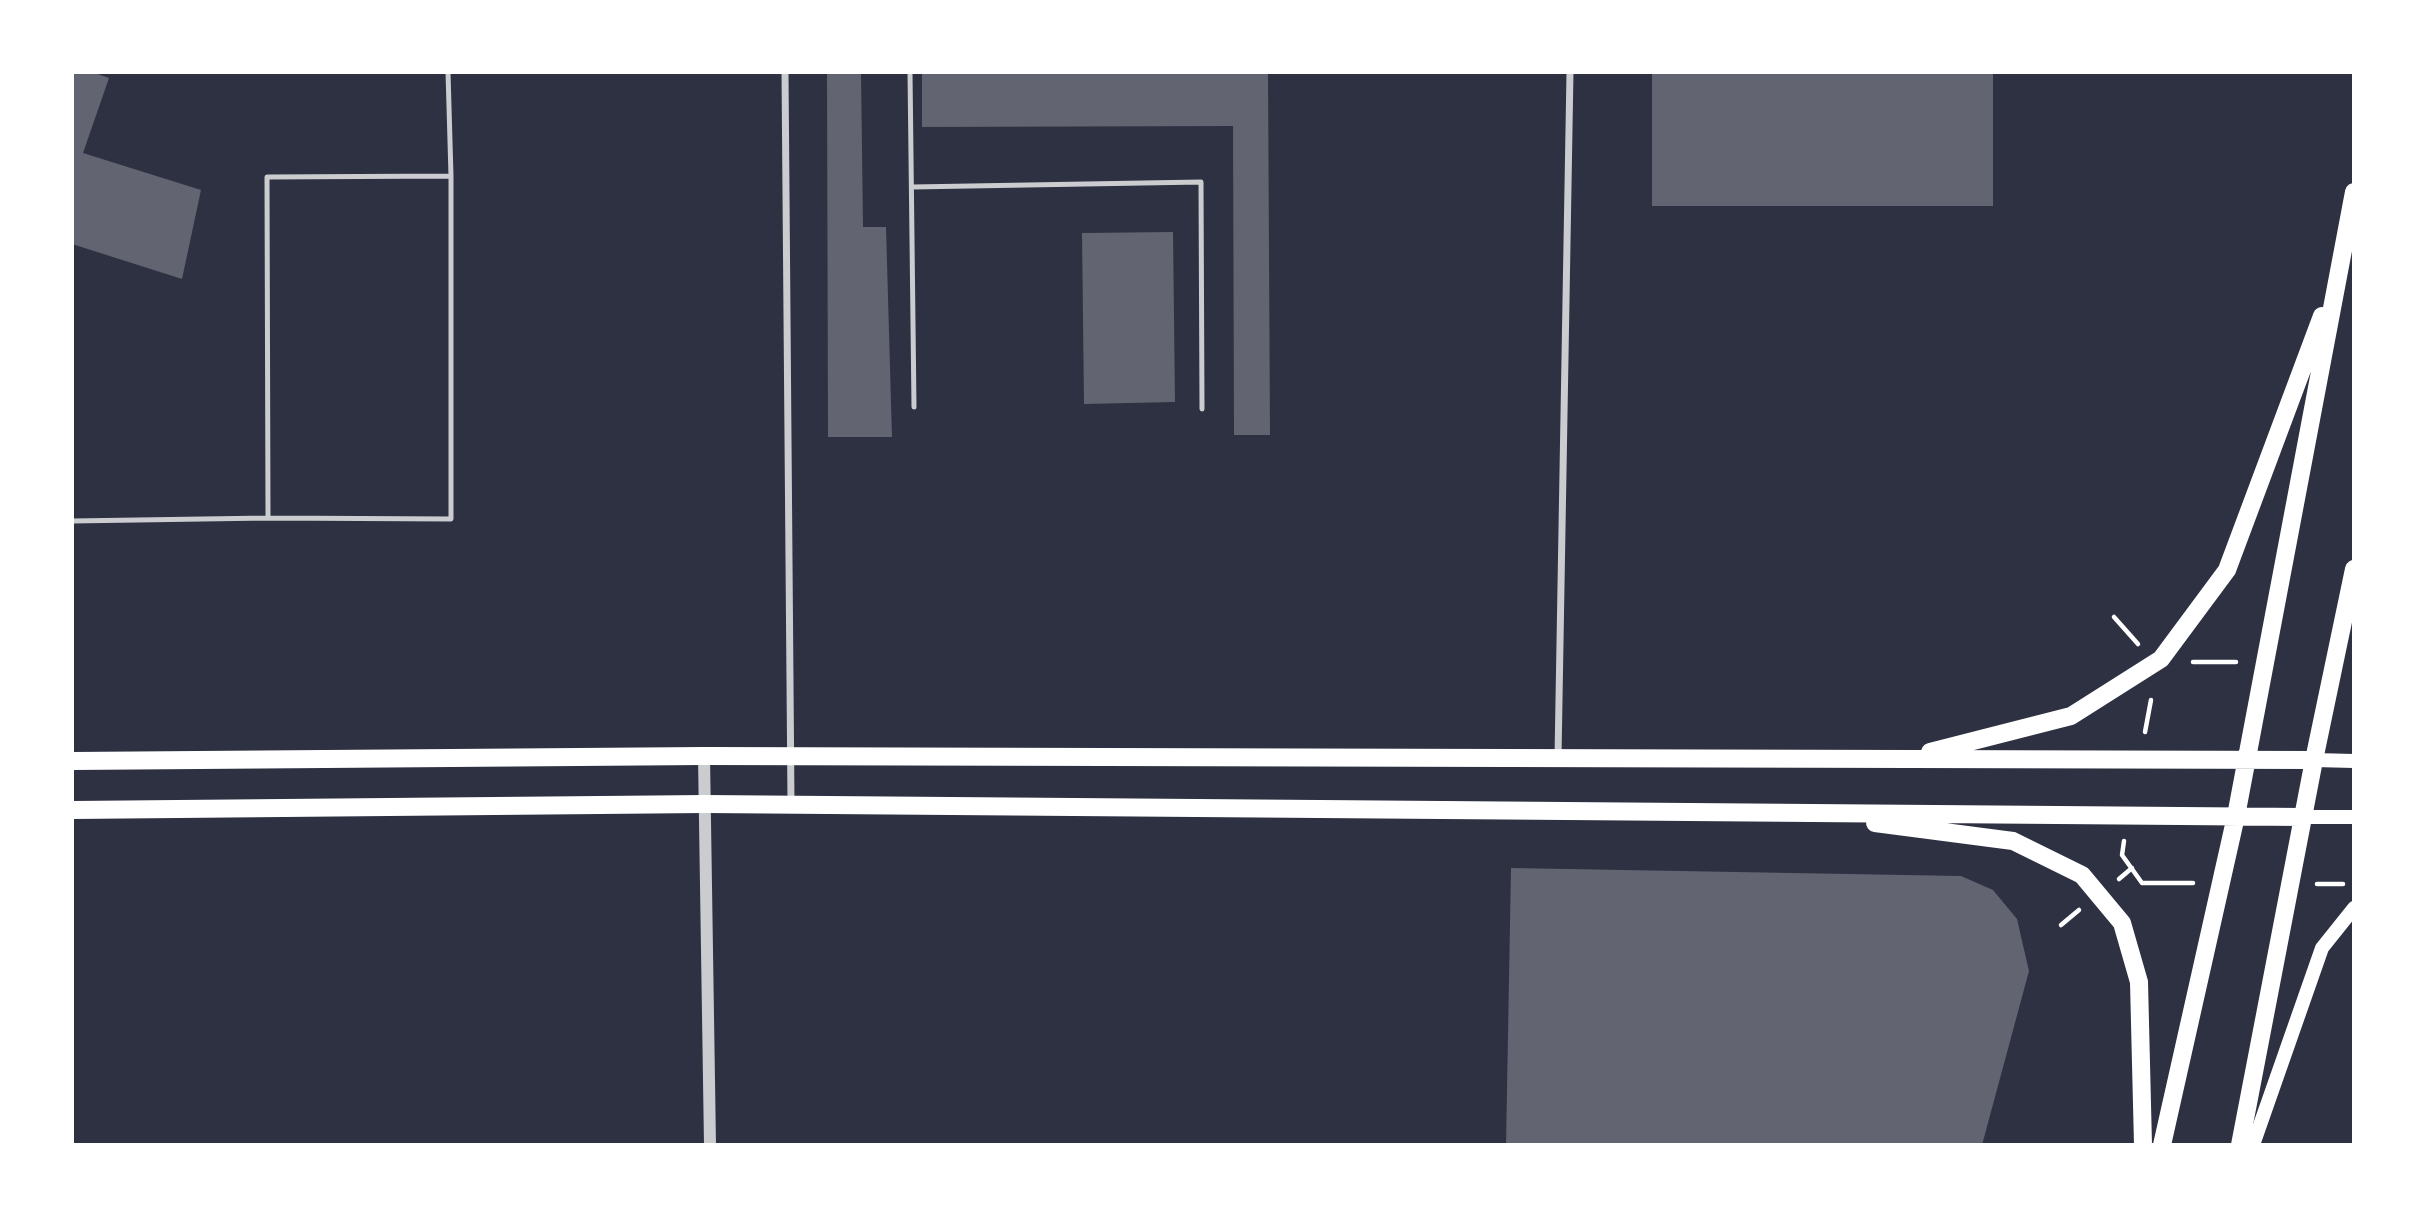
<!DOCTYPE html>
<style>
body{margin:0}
#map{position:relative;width:2426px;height:1217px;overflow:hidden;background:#2d3142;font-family:Mulish,sans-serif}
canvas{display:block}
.frame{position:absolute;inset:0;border:74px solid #fff;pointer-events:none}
</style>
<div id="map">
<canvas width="2426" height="1217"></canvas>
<div class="frame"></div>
</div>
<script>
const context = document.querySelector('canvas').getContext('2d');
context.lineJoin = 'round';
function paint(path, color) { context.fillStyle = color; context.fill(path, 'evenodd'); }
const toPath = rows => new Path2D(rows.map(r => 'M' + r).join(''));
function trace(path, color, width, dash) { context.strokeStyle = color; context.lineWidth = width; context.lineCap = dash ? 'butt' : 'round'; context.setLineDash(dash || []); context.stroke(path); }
paint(toPath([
 [72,72,92,72,109,78,83,153,201,190,182,279,72,244],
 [827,72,861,72,863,227,886,227,892,437,828,437],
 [922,72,1268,72,1270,435,1234,435,1233,126,922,127],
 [1652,72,1993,72,1993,206,1652,206],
 [1173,232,1175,402,1084,404,1082,233],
 [1511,868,1961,876,1993,890,2017,919,2029,971,1982,1145,1506,1145]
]), '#626471');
trace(toPath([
 [2114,617,2138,644],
 [2193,662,2236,662],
 [2145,732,2151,700],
 [2124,841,2122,855,2142,883,2193,883],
 [2119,879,2132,868],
 [2317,884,2343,884],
 [2061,925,2079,910]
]), '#fff', 4.5);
trace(toPath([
 [910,72,914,407],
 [912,187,1201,182,1202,409],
 [268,518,451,519,451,176],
 [72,521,268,518,267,177,451,176,448,72]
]), '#caccd0', 5);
trace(toPath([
 [785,72,791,804],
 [1558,757,1570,72]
]), '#caccd0', 7);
trace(toPath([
 [704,756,710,1145]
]), '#caccd0', 12);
trace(toPath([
 [2314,760,2354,761],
 [2303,817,2354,817],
 [2253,1145,2322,948,2354,908]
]), '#fff', 14);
trace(toPath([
 [1930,752,2071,716,2161,659,2227,570,2322,316],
 [72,761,704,756,2314,760],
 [72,810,705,804,2303,817],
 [1875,823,2013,841,2082,875,2122,923,2139,982,2143,1145],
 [2162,1145,2236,816,2354,192],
 [2240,1145,2314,760,2354,569]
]), '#fff', 18);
</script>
